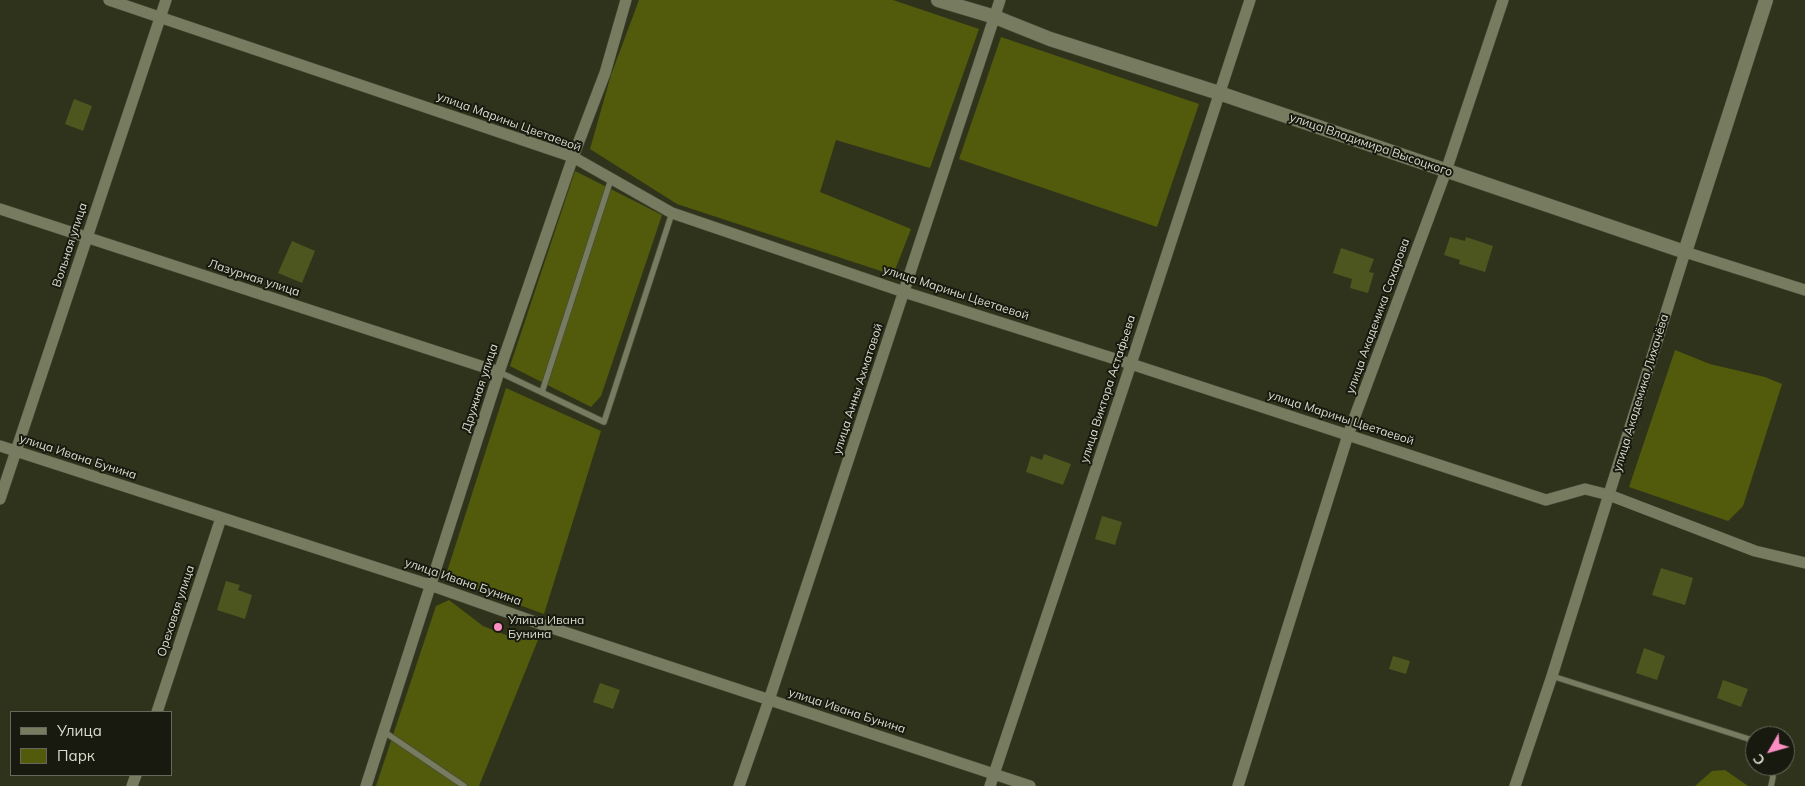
<!DOCTYPE html>
<meta charset="utf-8">
<style>
body{margin:0}
#map{position:relative;width:1805px;height:786px;overflow:hidden;background:#2f331b;font-family:Mulish,sans-serif}
canvas{display:block}
.legend{position:absolute;left:10px;top:711px;width:162px;height:65px;box-sizing:border-box;background:#181a0f;border:1px solid #65685b;margin:0;padding:6px 9px;list-style:none;font-size:15px;color:#d9ddce}
.legend li{display:flex;align-items:center;gap:10px;height:25px}
.legend b{width:25px;border:1px solid #65685b}
.north{position:absolute;left:1745px;top:726px;width:50px;height:50px;box-sizing:border-box;background:#181a0f;border:1px solid #65685b;border-radius:50%;rotate:232deg;font-size:14px;font-weight:700;line-height:20px;text-align:center;color:#d9ddce}
.north::after{content:'';display:block;margin:auto;width:18px;height:22px;background:#fb8fc4;clip-path:polygon(50% 0,100% 100%,50% 72%,0 100%)}
</style>
<div id="map">
<canvas width="1805" height="786"></canvas>
<ul class="legend">
<li><b style="height:6px;background:#777c61"></b>Улица</li>
<li><b style="height:14px;background:#525b0c"></b>Парк</li>
</ul>
<div class="north">С</div>
</div>
<script>
const context = document.querySelector('canvas').getContext('2d');
context.lineJoin = 'round';
function paint(path, color) { context.fillStyle = color; context.fill(path, 'evenodd'); }
const toPath = rows => new Path2D(rows.map(r => 'M' + r).join(''));
function trace(path, color, width, dash) { context.strokeStyle = color; context.lineWidth = width; context.lineCap = dash ? 'butt' : 'round'; context.setLineDash(dash || []); context.stroke(path); }
function drawText(font, color, halo, rows, align = 'center') {
  context.font = font + ' Mulish,sans-serif'; context.lineWidth = 4; context.setLineDash([]); context.textBaseline = 'middle'; context.strokeStyle = halo; context.fillStyle = color; for (const [text, x, y, turn = 0] of rows) {
    context.save(); context.translate(x, y); context.rotate((+turn || 0) * Math.PI / 180); context.textAlign = isNaN(turn) ? turn : align; if (halo) context.strokeText(text, 0, 0); context.fillText(text, 0, 0); context.restore();
  }
}
paint(toPath([
 [639,0,893,0,979,29,930,168,836,140,820,192,911,229,893,275,677,204,590,149,611,75],
 [1001,37,1199,104,1157,227,959,159],
 [575,171,662,215,601,396,591,407,510,366],
 [1675,350,1710,364,1765,377,1782,384,1743,506,1728,521,1629,487],
 [506,388,601,431,544,614,445,578],
 [449,600,483,626,511,637,540,635,479,786,376,786,436,606],
 [1725,770,1748,786,1695,786,1712,771]
]), '#525b0c');
paint(toPath([
 [74,99,92,106,83,131,65,124],
 [1450,237,1465,241,1466,237,1493,246,1485,272,1459,264,1460,260,1444,255],
 [292,241,315,251,302,283,278,273],
 [1341,248,1374,259,1369,272,1374,273,1368,293,1350,288,1352,279,1333,273],
 [1044,454,1071,464,1063,485,1026,472,1031,456,1042,460],
 [1102,516,1122,522,1115,545,1095,539],
 [1661,568,1693,578,1685,605,1652,595],
 [226,581,240,585,238,590,252,595,245,619,217,610],
 [1644,648,1665,656,1657,680,1636,673],
 [1393,656,1410,661,1406,674,1389,669],
 [1723,680,1748,689,1741,707,1717,698],
 [600,683,620,690,613,709,593,702]
]), '#4e5620');
const service = toPath([
 [499,372,604,422,672,213],
 [542,392,611,179],
 [1552,676,1755,741],
 [383,731,464,786],
 [1770,766,1773,777,1771,786]
]);
const minor = toPath([
 [109,0,573,157,672,213,904,292,1131,364,1546,500,1585,489,1609,495,1755,551,1805,563],
 [0,209,499,372],
 [0,446,430,585,552,628,1030,786],
 [0,499,166,0],
 [157,712,221,518],
 [132,786,136,775],
 [366,786,499,372,573,157,605,73,626,0],
 [739,786,769,700,1000,0],
 [990,786,1131,364,1250,0],
 [1238,786,1348,435,1446,171,1503,0],
 [1515,786,1552,676,1685,252,1805,290]
]);
const tertiary = toPath([
 [938,0,995,17,1050,39,1219,93,1685,252,1766,0]
]);
trace(service, '#494d39', 7);
trace(minor, '#494d39', 12);
trace(tertiary, '#494d39', 15);
trace(service, '#777c61', 5.5);
trace(minor, '#777c61', 11);
trace(tertiary, '#777c61', 14);
for (const [x, y, r, color] of [
 [498,627,5,"#fb8fc4"]
]) { const dot = new Path2D(); dot.arc(x, y, r, 0, 2 * Math.PI); context.fillStyle = color; context.fill(dot); trace(dot, '#181a0f', 2); }
drawText('12px', '#d9ddce', '#181a0f', [
 ["улица Марины Цветаевой",509,122,20],
 ["улица Владимира Высоцкого",1371,145,19],
 ["Вольная улица",70,245,-72],
 ["Лазурная улица",254,278,18],
 ["улица Марины Цветаевой",956,293,18],
 ["улица Академика Сахарова",1378,316,-70],
 ["Дружная улица",480,388,-72],
 ["улица Анны Ахматовой",858,389,-72],
 ["улица Виктора Астафьева",1108,389,-72],
 ["улица Академика Лихачёва",1641,393,-73],
 ["улица Марины Цветаевой",1341,418,18],
 ["улица Ивана Бунина",78,457,18],
 ["улица Ивана Бунина",463,582,19],
 ["Ореховая улица",176,611,-72],
 ["улица Ивана Бунина",847,711,18]
]);
drawText('12px', '#d9ddce', '#181a0f', [
 ["Улица Ивана",508,620],
 ["Бунина",508,634]
], 'left');
</script>
